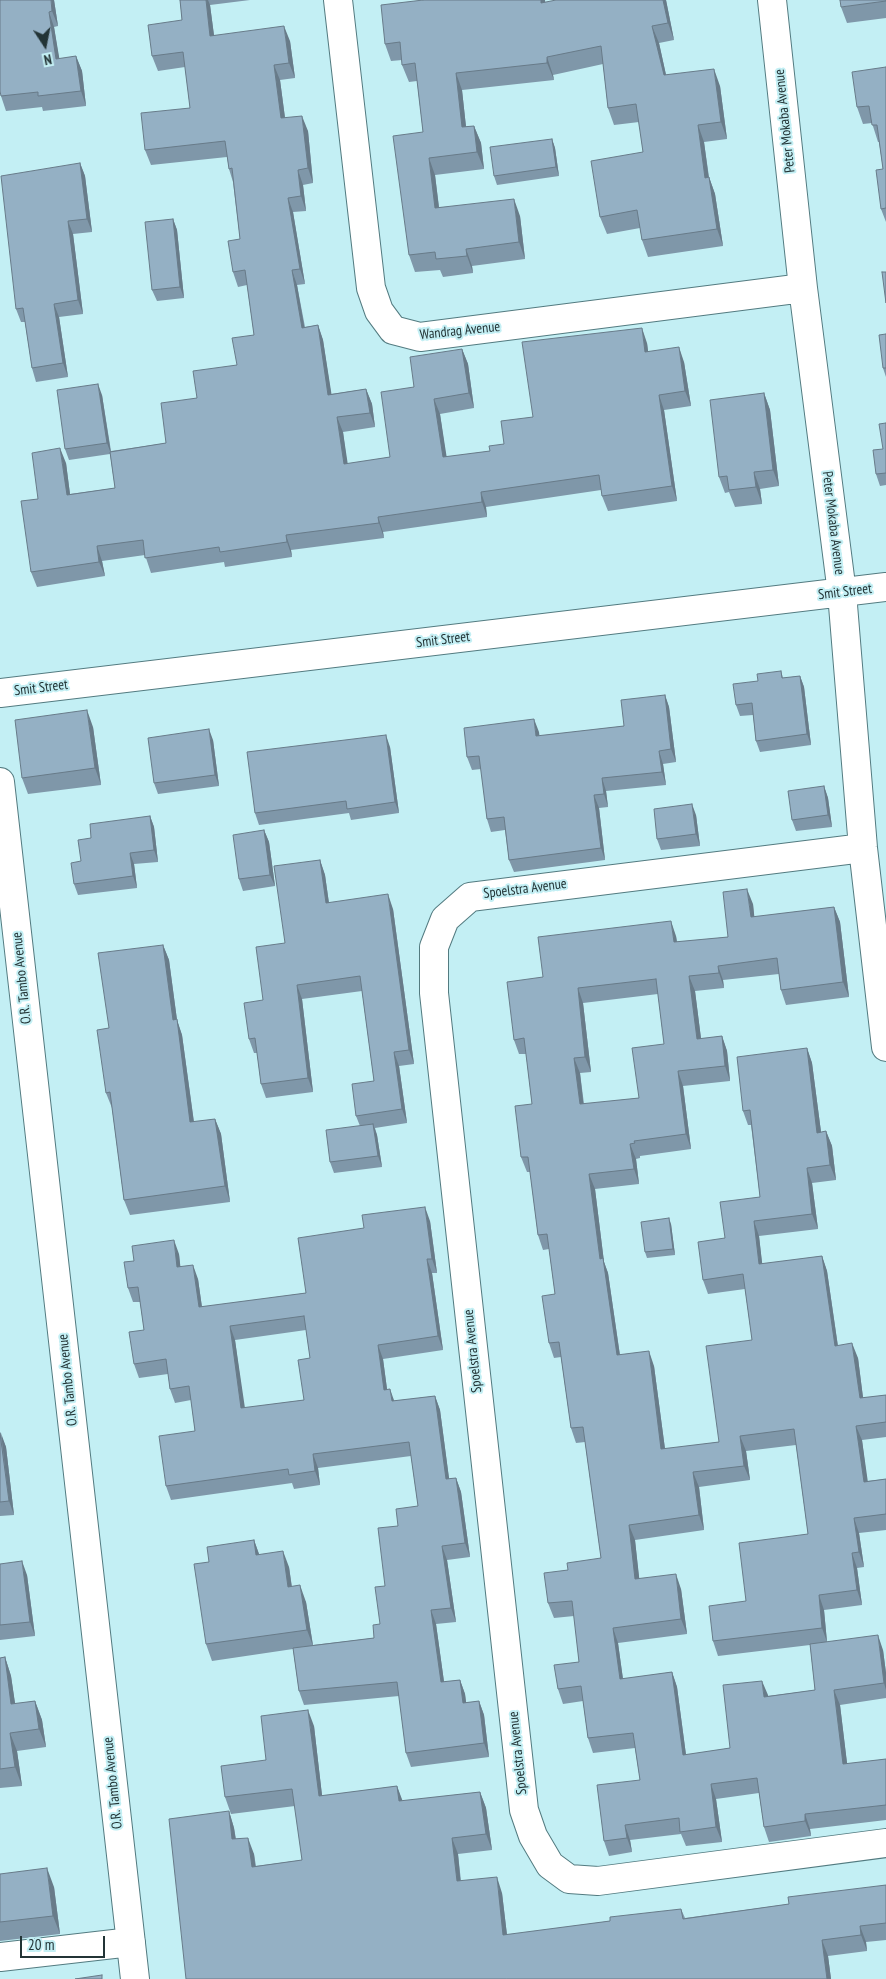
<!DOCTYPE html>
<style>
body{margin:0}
#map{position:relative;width:886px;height:1979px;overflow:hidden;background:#c3eff4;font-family:"PT Sans Narrow",sans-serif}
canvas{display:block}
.north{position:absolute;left:20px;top:20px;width:50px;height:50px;-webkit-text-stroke:4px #c3eff4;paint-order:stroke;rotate:169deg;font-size:14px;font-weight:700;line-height:20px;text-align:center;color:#233436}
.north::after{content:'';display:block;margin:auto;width:18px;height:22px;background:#233436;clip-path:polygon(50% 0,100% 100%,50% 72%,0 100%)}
.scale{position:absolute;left:20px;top:1936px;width:85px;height:22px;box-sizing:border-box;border:2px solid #233436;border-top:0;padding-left:6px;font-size:15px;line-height:18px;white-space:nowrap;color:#233436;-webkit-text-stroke:4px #c3eff4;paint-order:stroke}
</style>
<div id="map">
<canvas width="886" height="1979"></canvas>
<div class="north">N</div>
<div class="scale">20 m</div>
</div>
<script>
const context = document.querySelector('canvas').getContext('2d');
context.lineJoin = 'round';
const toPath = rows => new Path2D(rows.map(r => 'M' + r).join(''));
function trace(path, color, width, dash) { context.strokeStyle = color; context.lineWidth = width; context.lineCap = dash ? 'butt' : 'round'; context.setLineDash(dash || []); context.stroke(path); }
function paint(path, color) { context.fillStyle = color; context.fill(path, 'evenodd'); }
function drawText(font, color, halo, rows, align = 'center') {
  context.font = font + ' "PT Sans Narrow",sans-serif'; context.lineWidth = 4; context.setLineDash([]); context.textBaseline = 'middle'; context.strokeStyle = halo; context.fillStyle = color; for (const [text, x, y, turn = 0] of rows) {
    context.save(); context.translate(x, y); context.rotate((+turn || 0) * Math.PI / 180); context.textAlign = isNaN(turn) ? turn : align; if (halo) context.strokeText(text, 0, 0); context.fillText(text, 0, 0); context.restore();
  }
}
const minor = toPath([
 [338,0,371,288,379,311,393,330,420,337,803,288],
 [772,0,803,288,842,593,863,848,886,1047],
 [0,693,886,587],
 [0,782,135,1979],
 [863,848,470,897,445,919,434,947,434,993,524,1810,533,1836,550,1865,569,1879,598,1881,886,1843],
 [0,1957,131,1942]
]);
trace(minor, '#537b80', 30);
trace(minor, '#fff', 28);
paint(toPath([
 [54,0,58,26,54,27,59,59,76,56,82,71,86,106,43,111,42,107,6,111,1,96],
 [180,0,250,0,210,5,214,35,290,41,295,78,280,80,285,118,308,131,313,183,303,185,306,211,293,212,305,284,297,285,305,327,318,325,323,340,331,394,366,389,372,404,375,427,343,432,347,464,390,457,414,387,462,349,468,364,474,408,440,414,446,457,490,451,504,444,533,417,647,343,648,351,684,362,691,406,664,410,677,501,608,511,602,496,601,490,486,507,487,517,383,532,384,538,291,550,292,557,225,567,224,562,151,573,145,555,102,561,105,576,37,587,31,572,38,499,66,463,70,494,115,488,110,454,69,460,65,449,102,395,111,451,166,443,197,398,237,365,254,335,247,285,238,287,233,272,240,239,233,182,229,169,227,157,151,165,145,150,190,108,185,67,158,71,152,56,182,20],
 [666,0,674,40,659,43,666,75,720,86,727,139,704,142,709,177,715,194,723,246,648,257,642,240,640,228,607,234,600,217,643,152,639,122,614,125,608,108,603,64,553,75,554,80,462,90,466,127,474,126,481,143,484,169,435,175,439,207,520,216,525,259,472,266,473,273,443,277,440,270,415,272,409,255,423,132,417,81,409,82,402,65,402,60,391,61,385,44,423,1,545,2],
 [886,0,886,18,847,23,841,7],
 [886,67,886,222,881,209,883,169,879,142,878,142,872,123,863,124,857,107],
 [552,139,555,148,559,176,497,185,494,176],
 [80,163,85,176,92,232,73,234,83,314,59,317,68,377,36,382,32,368,25,322,21,322,16,309],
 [173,219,177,230,184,298,157,301,152,290],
 [886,334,886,377,883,368],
 [764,393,770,410,779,486,760,489,762,504,735,507,729,492,725,493,719,477],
 [886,423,886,485,880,486,876,474,883,449],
 [781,671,783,678,800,676,804,687,811,745,760,752,756,741,753,715,740,716,736,705,758,681],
 [665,695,669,707,676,762,663,764,666,785,606,791,608,807,599,808,605,860,514,872,509,860,505,830,491,832,487,819,481,769,472,770,467,757,539,732,539,736,624,726],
 [93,727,101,785,28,794,22,778],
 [213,740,219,786,158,794,154,783],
 [390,747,399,813,351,820,349,813,259,825,255,813],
 [824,786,828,798,832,827,796,831,792,820],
 [696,815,700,846,661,850,657,839],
 [150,816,154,827,158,862,134,864,137,888,78,895,74,884,81,861,91,838],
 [264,830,269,842,275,886,243,891,239,879],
 [320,860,325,875,329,903,393,909,414,1064,399,1066,407,1123,375,1128,377,1135,382,1167,334,1173,330,1162,360,1126,356,1116,374,1081,362,991,302,999,313,1092,266,1098,261,1084,257,1053,254,1053,249,1039,285,943],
 [753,904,754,917,834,907,840,922,849,997,786,1005,781,990,779,974,723,980,724,988,695,991,701,1039,722,1036,727,1051,730,1081,683,1086,691,1149,640,1156,640,1158,636,1159,639,1184,595,1189,604,1262,608,1273,620,1355,654,1366,665,1449,719,1442,752,1340,745,1289,708,1294,703,1280,725,1238,760,1197,751,1125,748,1125,743,1111,807,1048,812,1063,821,1132,826,1131,832,1146,836,1180,812,1183,818,1229,759,1236,762,1264,822,1256,827,1271,838,1346,858,1358,863,1398,886,1395,886,1437,862,1440,867,1481,886,1479,886,1530,859,1533,864,1567,857,1568,862,1605,824,1610,827,1642,883,1650,886,1673,886,1698,840,1705,847,1764,886,1759,886,1820,810,1829,811,1836,769,1842,764,1827,759,1793,716,1799,722,1842,686,1846,681,1834,630,1840,632,1852,609,1856,604,1841,640,1780,635,1748,593,1753,588,1738,583,1701,563,1704,558,1689,579,1662,574,1616,554,1618,548,1603,568,1570,601,1558,585,1442,576,1443,571,1428,561,1357,554,1358,549,1343,555,1294,549,1249,543,1250,538,1235,530,1172,527,1172,521,1157,532,1104,526,1054,519,1054,514,1040,543,977,676,936,677,942,728,937],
 [658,994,664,1044,639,1098,584,1104,580,1073,591,1072,583,1003],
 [796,1445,808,1534,746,1601,713,1641,718,1656,810,1645,815,1690,768,1696,730,1748,686,1755,677,1687,672,1672,623,1679,618,1643,687,1634,681,1589,639,1579,635,1540,704,1530,699,1487,750,1480,746,1451],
 [163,945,169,960,177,1020,182,1035,194,1122,215,1119,221,1134,230,1202,130,1215,124,1200,112,1108,106,1093,109,1028],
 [430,1221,437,1273,432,1273,443,1350,383,1359,387,1389,394,1401,435,1396,440,1410,449,1479,456,1478,461,1492,470,1557,447,1560,456,1622,436,1624,444,1682,460,1680,465,1694,466,1703,479,1701,484,1715,489,1757,411,1767,406,1753,399,1696,304,1705,299,1691,293,1649,212,1661,206,1644,209,1562,254,1540,259,1554,289,1567,292,1587,306,1602,313,1645,374,1638,380,1624,385,1586,398,1526,418,1506,411,1456,318,1468,320,1485,294,1489,292,1483,171,1500,166,1486,195,1431,191,1400,175,1403,170,1389,168,1374,139,1378,134,1364,144,1330,140,1302,133,1302,128,1288,134,1261,179,1254,180,1266,198,1279,202,1307,306,1293],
 [306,1330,310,1358,304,1400,244,1408,235,1340],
 [671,1224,675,1255,647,1258,645,1252],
 [0,1433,6,1447,14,1515,0,1516],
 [0,1564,27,1575,35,1636,0,1640],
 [5,1657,11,1676,15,1704,35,1701,42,1720,46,1747,17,1751,22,1786,0,1788,0,1658],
 [314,1726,322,1796,397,1786,402,1801,480,1792,486,1808,492,1850,458,1854,461,1881,502,1893,507,1935,610,1921,681,1909,685,1918,789,1904,886,1885,886,1940,866,1942,867,1951,828,1956,831,1979,186,1979,229,1811,234,1828,236,1839,254,1854,256,1866,302,1860,295,1806,231,1814,225,1797,266,1760],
 [0,1874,54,1887,60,1934,0,1941]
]), '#7f97a9');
paint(toPath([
 [51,0,54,0,58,26,52,11],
 [206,0,208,0,210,5,216,51,210,36],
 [541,0,545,0,547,20,541,3],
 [663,0,666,0,674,40,668,23],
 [49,12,54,27,62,74,56,59],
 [284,26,290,41,295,78,289,63],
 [652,26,659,43,670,93,664,75],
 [76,56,82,71,86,106,81,91],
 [547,57,553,75,554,80,547,63],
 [274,65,280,80,287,133,281,118],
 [714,69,720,86,727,139,721,122],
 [456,73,462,90,468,145,462,127],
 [302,116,308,131,313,183,308,168],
 [698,125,704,142,711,195,705,178],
 [474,126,481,143,484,169,477,152],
 [552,139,555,148,559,176,556,167],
 [429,158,435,175,441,225,435,208],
 [80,163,85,176,92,232,87,219],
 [298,170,303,185,306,211,301,196],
 [709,177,715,194,723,246,717,229],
 [288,198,293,212,305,284,300,269],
 [514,199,520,216,525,259,519,242],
 [173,219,177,230,184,298,180,287],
 [68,221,73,234,83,314,78,300],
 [466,249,472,266,473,273,467,256],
 [292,270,297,285,307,343,302,328],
 [54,304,59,317,68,377,63,363],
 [318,325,323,340,334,410,328,395],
 [642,328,647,343,650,367,645,352],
 [679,347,684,362,691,406,685,391],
 [462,349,468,364,474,408,469,393],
 [98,384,102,395,111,454,107,443],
 [366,389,372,404,375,427,370,413],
 [764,393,770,410,779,486,773,470],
 [659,395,664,410,677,501,672,486],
 [434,399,440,414,449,472,443,457],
 [337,417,343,432,350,479,344,464],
 [60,448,66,463,72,510,67,495],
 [754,472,760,489,762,504,756,487],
 [481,492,486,507,487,517,482,502],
 [378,517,383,532,384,538,379,523],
 [286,535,291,550,292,557,287,542],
 [97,546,102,561,105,576,99,562],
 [800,676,804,687,811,745,807,734],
 [665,695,669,707,676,762,671,749],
 [87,710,93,727,101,785,95,768],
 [534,719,539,732,541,749,536,736],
 [209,729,213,740,219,786,215,775],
 [386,735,390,747,399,813,395,802],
 [659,751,663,764,666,785,662,772],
 [602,778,606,791,608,807,604,794],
 [824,786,828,798,832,827,828,815],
 [594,795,599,808,605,860,601,848],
 [692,804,696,815,700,846,696,834],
 [150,816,154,827,158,862,154,850],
 [264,830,269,842,275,886,270,875],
 [130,853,134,864,137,888,133,876],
 [320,860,325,875,331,918,326,903],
 [747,889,753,904,756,932,751,917],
 [388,894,393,909,414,1064,409,1050],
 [834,907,840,922,849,997,843,982],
 [671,921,676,936,679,957,674,942],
 [163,945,169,960,177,1020,182,1035,196,1138,190,1122,173,1020],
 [718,966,723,980,724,988,719,973],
 [689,976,695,991,703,1054,697,1039],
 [297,985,302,999,313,1092,308,1078],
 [578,988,583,1003,591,1072,585,1057],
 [722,1036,727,1051,730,1081,725,1066],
 [807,1048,812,1063,823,1147,817,1133],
 [394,1052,399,1066,407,1123,402,1109],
 [574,1058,580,1073,585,1119,580,1104],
 [678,1071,683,1086,691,1149,686,1134],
 [215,1119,221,1134,230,1202,225,1186],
 [373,1124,377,1135,382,1167,378,1156],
 [826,1131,832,1146,836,1180,830,1165],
 [630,1144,636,1159,639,1184,634,1169],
 [807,1168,812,1183,818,1229,812,1214],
 [589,1174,595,1189,604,1262,608,1273,622,1370,617,1355,600,1259],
 [425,1207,430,1221,437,1273,432,1259],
 [669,1218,671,1224,675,1255,673,1249],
 [754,1221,759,1236,764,1279,759,1264],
 [174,1240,179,1254,182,1281,177,1267],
 [822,1256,827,1271,840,1361,835,1346],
 [427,1259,432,1273,443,1350,438,1336],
 [193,1265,198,1279,204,1322,199,1307],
 [230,1326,235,1340,247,1422,241,1408],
 [852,1343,858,1358,865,1413,860,1398],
 [378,1345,383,1359,389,1404,384,1390],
 [649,1351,654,1366,667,1464,661,1449],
 [390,1389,395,1403,392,1401],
 [435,1396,440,1410,451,1493,446,1479],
 [856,1426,862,1440,870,1497,864,1482],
 [1,1433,6,1447,14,1515,9,1501],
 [740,1436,746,1451,750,1480,744,1466],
 [313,1454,318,1468,320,1485,315,1471],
 [693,1472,699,1487,704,1530,699,1515],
 [456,1478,461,1492,470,1557,465,1543],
 [854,1518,859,1533,864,1567,859,1552],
 [629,1525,635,1540,641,1594,635,1579],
 [254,1540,260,1557,256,1555],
 [442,1546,447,1560,456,1622,451,1608],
 [283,1551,289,1567,294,1604,288,1587],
 [852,1553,857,1568,862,1605,857,1590],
 [22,1561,27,1575,35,1636,30,1622],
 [676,1574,681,1589,687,1634,681,1619],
 [300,1585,306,1602,313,1646,307,1630],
 [819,1595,824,1610,827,1642,822,1628],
 [431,1610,436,1624,446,1696,441,1682],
 [613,1628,618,1643,625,1694,620,1679],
 [878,1635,883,1650,886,1673,886,1690,884,1683],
 [5,1657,11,1676,18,1723,11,1704],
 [672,1672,677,1687,688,1770,683,1755],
 [460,1680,465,1694,468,1717,463,1703],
 [762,1681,768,1695,770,1711,764,1697],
 [834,1690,840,1705,849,1779,843,1764],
 [35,1701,42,1720,46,1747,39,1729],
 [479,1701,484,1715,489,1757,484,1743],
 [308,1710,314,1726,324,1812,319,1796],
 [10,1733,17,1751,22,1786,15,1767],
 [711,1784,716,1799,722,1842,716,1827],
 [397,1786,403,1802,399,1801],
 [480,1792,486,1808,492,1850,486,1834],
 [229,1811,234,1828,238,1856,232,1839],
 [805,1814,810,1829,811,1836,805,1821],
 [625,1825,630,1840,632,1852,627,1838],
 [248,1838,254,1854,257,1883,252,1867],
 [452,1838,458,1854,462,1898,457,1881],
 [47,1868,54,1887,60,1934,53,1916],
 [497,1877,502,1893,509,1952,503,1935],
 [860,1926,866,1942,867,1951,861,1935],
 [822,1940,828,1956,831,1979,827,1979]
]), '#687b89');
const building = toPath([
 [0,0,51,0,52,11,49,12,56,59,76,56,81,91,38,96,38,92,1,96,0,91,0,0],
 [180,0,206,0,210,36,284,26,289,63,274,65,281,118,302,116,308,168,298,170,301,196,288,198,300,269,292,270,302,328,318,325,328,395,366,389,370,413,337,417,344,464,390,457,381,392,414,387,410,357,462,349,469,393,434,399,443,457,490,451,489,446,504,444,501,421,533,417,522,342,642,328,645,352,679,347,685,391,659,395,672,486,602,496,599,475,481,492,482,502,378,517,379,523,286,535,287,542,220,552,219,547,145,558,143,540,97,546,99,562,31,572,21,501,38,499,32,453,60,448,67,495,115,488,110,452,166,443,161,403,197,398,193,371,237,365,232,338,254,335,245,270,233,272,228,241,240,239,232,168,229,169,225,141,145,150,141,113,190,108,183,52,152,56,148,25,182,20,180,0],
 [423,0,541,0,541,3,556,0,663,0,668,23,652,26,664,75,714,69,721,122,698,125,705,178,709,177,717,229,642,240,637,210,600,217,591,161,643,152,636,104,608,108,601,46,547,57,547,63,456,73,462,127,474,126,477,152,429,158,435,208,514,199,519,242,466,249,467,256,436,259,435,252,409,255,393,136,423,132,415,63,402,65,400,42,385,44,381,5,423,0],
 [840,0,886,0,886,1,841,7,840,0],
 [886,67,886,208,881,209,876,170,883,169,877,125,872,125,869,106,857,107,852,72,886,67],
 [552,139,556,167,494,176,490,147,552,139],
 [80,163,87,219,68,221,78,300,54,304,63,363,32,368,23,308,16,309,1,176,80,163],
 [173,219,180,287,152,290,145,222,173,219],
 [882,272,886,272,886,303,882,272],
 [886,334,886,368,883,368,879,335,886,334],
 [98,384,107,443,65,449,57,390,98,384],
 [764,393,773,470,754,472,756,487,729,490,727,476,719,477,710,400,764,393],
 [886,423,886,473,876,474,873,450,883,449,879,424,886,423],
 [781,671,782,678,800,676,807,734,756,741,752,703,736,705,733,684,758,681,757,674,781,671],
 [665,695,671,749,659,751,662,772,602,778,604,794,594,795,601,848,509,860,504,817,487,819,479,756,467,757,464,728,534,719,536,736,624,726,621,700,665,695],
 [87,710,95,768,22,778,15,720,87,710],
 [209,729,215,775,154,783,148,738,209,729],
 [386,735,395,802,347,809,346,801,255,813,247,752,386,735],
 [824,786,828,815,792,820,788,791,824,786],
 [692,804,696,834,657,839,654,809,692,804],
 [150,816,154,850,130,853,133,876,74,884,71,863,81,861,78,840,91,838,90,824,150,816],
 [264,830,270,875,239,879,233,835,264,830],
 [320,860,326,903,388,894,409,1050,394,1052,402,1109,356,1116,352,1084,374,1081,360,976,297,985,308,1078,261,1084,255,1038,249,1039,244,1003,263,1000,256,947,285,943,274,866,320,860],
 [747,889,751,917,834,907,843,982,781,990,777,958,718,966,719,973,689,976,697,1039,722,1036,725,1066,678,1071,686,1134,634,1141,635,1143,630,1144,634,1169,589,1174,600,1259,603,1258,617,1355,649,1351,661,1449,719,1442,706,1346,752,1340,743,1274,703,1280,698,1242,725,1238,720,1202,760,1197,750,1110,743,1111,737,1057,807,1048,817,1133,826,1131,830,1165,807,1168,812,1214,754,1221,759,1264,822,1256,835,1346,852,1343,860,1398,886,1395,886,1422,856,1426,864,1482,886,1479,886,1514,854,1518,859,1552,852,1553,857,1590,819,1595,822,1628,713,1641,709,1606,746,1601,739,1543,808,1534,794,1429,740,1436,744,1466,693,1472,699,1515,629,1525,635,1579,676,1574,681,1619,613,1628,620,1679,672,1672,683,1755,730,1748,723,1685,762,1681,764,1697,815,1690,810,1644,878,1635,884,1683,834,1690,843,1764,886,1759,886,1805,805,1814,805,1821,764,1827,757,1778,711,1784,716,1827,680,1832,679,1818,625,1825,627,1838,604,1841,597,1785,640,1780,633,1733,588,1738,581,1686,558,1689,554,1665,579,1662,572,1601,548,1603,544,1573,568,1570,567,1563,601,1558,583,1427,571,1428,559,1342,549,1343,542,1296,555,1294,547,1234,538,1235,528,1157,521,1157,515,1106,532,1104,524,1038,514,1040,507,982,543,977,538,937,671,921,674,942,728,937,723,892,747,889],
 [656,979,664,1044,632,1048,639,1098,580,1104,574,1058,585,1057,578,988,656,979],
 [163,945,173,1020,177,1019,190,1122,215,1119,225,1186,124,1200,110,1092,106,1093,97,1030,109,1028,98,953,163,945],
 [373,1124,378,1156,330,1162,326,1130,373,1124],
 [425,1207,432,1259,427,1259,438,1336,378,1345,384,1390,390,1389,392,1401,435,1396,446,1479,456,1478,465,1543,442,1546,451,1608,431,1610,441,1682,460,1680,463,1703,479,1701,484,1743,406,1753,397,1682,299,1691,293,1648,374,1638,373,1625,380,1624,375,1587,385,1586,378,1528,398,1526,396,1509,418,1506,409,1442,313,1454,315,1471,289,1475,288,1469,166,1486,159,1436,195,1431,189,1386,170,1389,166,1359,134,1364,129,1332,144,1330,138,1287,128,1288,124,1262,134,1261,132,1246,174,1240,177,1267,193,1265,199,1307,306,1293,298,1238,364,1228,362,1215,425,1207],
 [304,1316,310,1358,298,1360,304,1400,241,1408,230,1326,304,1316],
 [669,1218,673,1249,645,1252,641,1222,669,1218],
 [0,1433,9,1501,0,1502,0,1433],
 [254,1540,256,1555,283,1551,288,1587,300,1585,307,1630,206,1644,194,1564,209,1562,207,1547,254,1540],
 [22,1561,30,1622,0,1625,0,1564,22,1561],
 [5,1657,11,1704,35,1701,39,1729,10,1733,15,1767,0,1769,0,1658,5,1657],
 [308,1710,319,1796,397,1786,399,1801,480,1792,486,1834,452,1838,457,1881,497,1877,503,1935,610,1921,610,1917,681,1909,683,1919,789,1904,788,1897,886,1885,886,1923,860,1926,861,1935,822,1940,827,1979,186,1979,169,1819,229,1811,232,1839,248,1838,252,1867,302,1860,292,1789,225,1797,221,1766,266,1760,261,1716,308,1710],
 [47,1868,53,1916,0,1922,0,1874,47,1868],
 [102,1975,102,1979,75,1979,102,1975]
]);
paint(building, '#94b0c4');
trace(building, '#687b89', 1);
drawText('14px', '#233436', '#c3eff4', [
 ["Peter Mokaba Avenue",785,121,-96],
 ["Wandrag Avenue",460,331,-6],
 ["Peter Mokaba Avenue",833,523,83],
 ["Smit Street",845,592,-7],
 ["Smit Street",443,640,-7],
 ["Smit Street",41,688,-7],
 ["Spoelstra Avenue",525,889,-7],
 ["O.R. Tambo Avenue",22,978,-96],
 ["Spoelstra Avenue",473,1351,-96],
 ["O.R. Tambo Avenue",68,1380,-96],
 ["Spoelstra Avenue",518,1753,-96],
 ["O.R. Tambo Avenue",113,1783,-96]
]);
</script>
